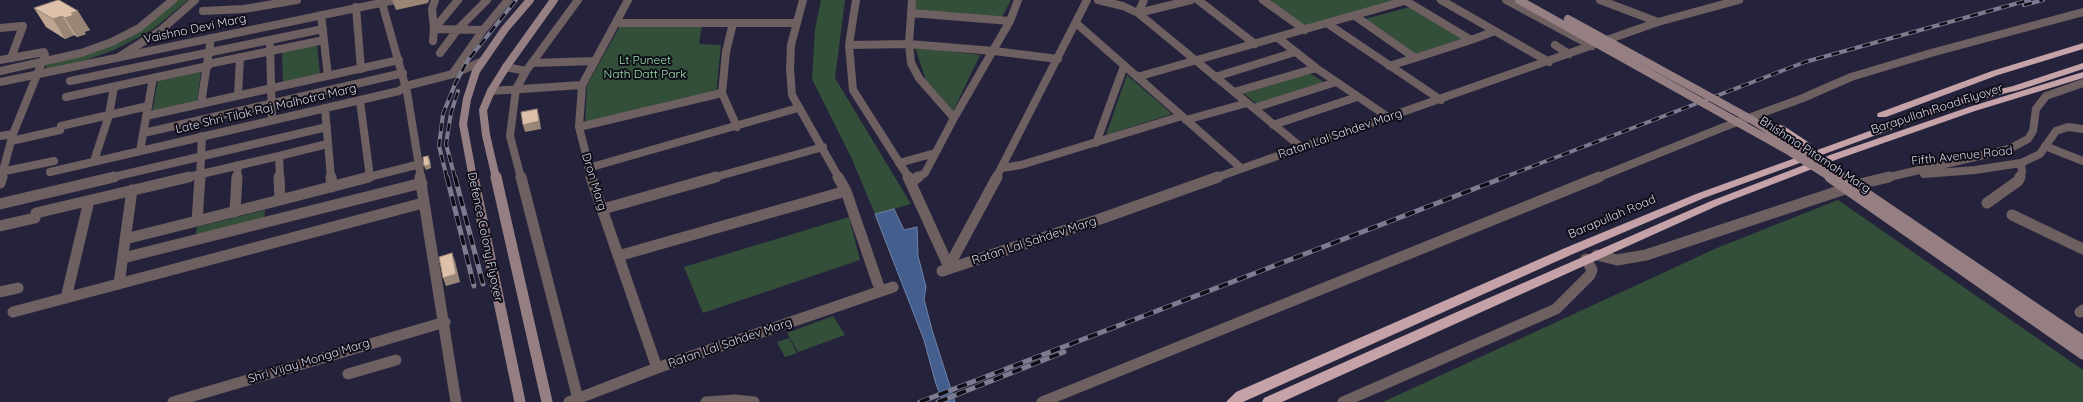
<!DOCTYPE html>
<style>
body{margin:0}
canvas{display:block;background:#25233b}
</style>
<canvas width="2083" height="402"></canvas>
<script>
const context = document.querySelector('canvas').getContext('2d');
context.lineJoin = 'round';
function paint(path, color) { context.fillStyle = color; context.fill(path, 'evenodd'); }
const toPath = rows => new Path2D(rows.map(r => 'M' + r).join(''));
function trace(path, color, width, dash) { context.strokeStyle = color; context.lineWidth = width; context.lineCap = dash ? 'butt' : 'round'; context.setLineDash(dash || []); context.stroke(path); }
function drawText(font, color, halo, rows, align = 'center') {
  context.font = font + ' Quicksand,sans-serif'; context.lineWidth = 4; context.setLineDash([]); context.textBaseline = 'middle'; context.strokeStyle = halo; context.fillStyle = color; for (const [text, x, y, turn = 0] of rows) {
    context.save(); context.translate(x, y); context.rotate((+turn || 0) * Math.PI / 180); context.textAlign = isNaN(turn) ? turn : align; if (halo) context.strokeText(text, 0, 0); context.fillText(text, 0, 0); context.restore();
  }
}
paint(toPath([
 [176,0,188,0,156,27,143,35,114,50,80,62,45,70,47,63,107,46],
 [821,0,845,0,835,78,911,204,875,214,851,157,812,79,815,29],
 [914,0,1011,0,1002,17,914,12],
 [1267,0,1400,0,1306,28],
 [1410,7,1462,39,1415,54,1365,19],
 [702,25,699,44,721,45,716,94,585,123,587,85,620,26],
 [317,45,320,75,283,84,282,52],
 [915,47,980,55,953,111,926,80],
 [201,71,197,102,152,112,158,80],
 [1309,73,1324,82,1257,104,1243,93],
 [1127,75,1172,114,1106,135],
 [1838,200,2083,370,2083,402,1383,402,1717,248],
 [265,210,264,222,195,239,197,227],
 [849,217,860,260,703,313,684,267],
 [833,316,845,335,798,352,787,333],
 [789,338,797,353,785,357,777,342]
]), '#344f39');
const water = toPath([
 [894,209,904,230,917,227,918,256,926,287,924,299,932,330,955,402,943,402,936,384,924,340,875,214,894,209]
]);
paint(water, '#445f8e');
trace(water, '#7083a9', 1);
trace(toPath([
 [803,0,791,45,790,68,792,95,839,178],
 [856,0,849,45,853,90,909,178],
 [912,0,909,44,911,63,919,78,954,118],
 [1098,0,1123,6,1138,13,1301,147],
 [1198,0,1255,44],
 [1263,0,1305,30],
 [1441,0,1549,62],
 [1506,0,1592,46],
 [1600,0,1658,22],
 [356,7,361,69],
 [203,11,244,9,297,0],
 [911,13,1010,21],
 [1138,13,1191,0],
 [1138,13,1144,0],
 [321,15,328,76],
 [1355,16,1415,58,1471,40,1406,1],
 [616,23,797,23],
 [1076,23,1241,168],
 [1328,24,1441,100],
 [0,28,23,26,11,58],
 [434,29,458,0],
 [434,29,432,9,435,0],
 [1278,38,1316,68,1388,117],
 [1471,40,1495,31],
 [433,41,434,29,483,30],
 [849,45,909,44,994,51,1058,59],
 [1555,45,1569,54],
 [270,46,272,120],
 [440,53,458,29,487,0],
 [119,57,160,31,195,0],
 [0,60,44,52,45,55,13,134,1,178],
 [532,63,595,61],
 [208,64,324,40],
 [1389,66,1415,58],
 [506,67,526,71],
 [0,71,81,53,112,42,139,28,173,0],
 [453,73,483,30,508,0],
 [1137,77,1408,0],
 [1215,77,1295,52],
 [70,81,323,29],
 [491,91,582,85],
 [1234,92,1316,68],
 [722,93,726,52,733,23],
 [238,95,240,57],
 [66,97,208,66],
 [360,101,370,177],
 [201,104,211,38],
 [325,108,331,178],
 [1254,108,1336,82],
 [146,116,399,60],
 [1186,120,1247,103],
 [1273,125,1357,97],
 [61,126,148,106],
 [579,127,722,93,737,127],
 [144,133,403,73],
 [0,136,13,134],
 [11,141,60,130],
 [1096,143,1124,66],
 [2045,146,2083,161],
 [140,151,153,78],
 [94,161,109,115,114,87],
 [899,163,935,153],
 [588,168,798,108],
 [1002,168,1021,165,1182,116],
 [0,172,54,161],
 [50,172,399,91,406,86,453,74,483,61],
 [109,178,327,127],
 [184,178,279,156],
 [200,178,202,136],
 [237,178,238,165],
 [280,178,279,156,327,144],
 [365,178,420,164],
 [521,178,510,136,516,89,526,71,578,0],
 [592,178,579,127,582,85,628,0],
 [712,178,823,147],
 [917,178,925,173,954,118,1010,21,1018,0],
 [996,178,1087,0],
 [1215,178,1658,22,1739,0],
 [1597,178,1724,127,1803,98,1851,77,1931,53,2083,12],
 [2019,178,2022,172,2021,163]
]), '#6e5f61', 8);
trace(toPath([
 [279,177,280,200,369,177],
 [331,177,332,187],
 [521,177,578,399],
 [591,177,657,368],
 [838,177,846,191,878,284],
 [908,177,949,267],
 [911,182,918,177],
 [0,183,2,177],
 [1987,203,2018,181,2020,177],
 [0,204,114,177],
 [603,209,716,177],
 [235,212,237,177],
 [36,213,189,177],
 [2012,215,2083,249],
 [197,221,280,200],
 [0,226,35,218],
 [125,239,197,221,200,177],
 [618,256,846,191],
 [123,258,422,183],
 [949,266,997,177],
 [942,271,1100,219,1218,177],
 [119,284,132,190],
 [0,292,18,288],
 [66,298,89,201],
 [13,312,423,203],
 [2080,312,2083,310],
 [348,374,396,360],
 [173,402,445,322],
 [569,402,657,368,893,287],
 [1042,402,1599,177]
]), '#6e5f61', 11);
trace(toPath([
 [382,3,407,92,421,178],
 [0,82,395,0],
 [1924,174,1975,170,2021,163,2040,154,2056,131,2068,127,2083,129],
 [1885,178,2009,149,2028,139,2033,131,2036,109,2046,96,2083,83]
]), '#6e5f61', 8);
trace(toPath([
 [420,177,456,402],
 [1597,255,1617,260,1646,255,1860,184,1889,177],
 [706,402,735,400,754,402],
 [1343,402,1556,309,1590,275,1592,270,1586,259]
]), '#6e5f61', 11);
trace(toPath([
 [473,178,463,124,467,99,476,71,505,29,530,0],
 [496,178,486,135,483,110,491,91,506,67,554,0]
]), '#967f82', 8);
trace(toPath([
 [473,177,520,402],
 [496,177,547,402]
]), '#967f82', 11);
paint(toPath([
 [2083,43,2083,49,1998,75,1886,117,1878,117,1877,115,1878,113,1992,71,2083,43],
 [2083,63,2083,69,2019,90,1961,104,1704,198,1573,254,1243,402,1226,402,1236,392,1565,248,1696,194,1955,100,2013,86,2083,63],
 [2083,72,2083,78,1975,111,1838,159,1719,205,1282,402,1262,402,1264,398,1468,307,1711,201,1830,155,1969,107,2083,72],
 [1780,125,1784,126,1811,144,1810,146,1802,146,1776,130,1775,128,1776,126,1780,125]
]), '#c4a2a8');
const railFar1 = toPath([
 [2024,5,2043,0],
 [447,178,439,146,443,114,455,84,468,60,516,0],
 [455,178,446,144,451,113,458,91],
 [1502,178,1805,62,2029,0]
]);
const rail = toPath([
 [447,177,474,286],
 [455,177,483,284],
 [920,402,1505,177],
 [938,402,1064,352]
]);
trace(railFar1, '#7c7b8f', 4);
trace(rail, '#7c7b8f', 5);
trace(railFar1, '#0f0e18', 2.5, [8]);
trace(rail, '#0f0e18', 3.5, [10]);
trace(toPath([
 [1519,0,1789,151,1832,178],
 [1568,19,1754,121,1842,178]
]), '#967f82', 8);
trace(toPath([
 [1830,177,2083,354],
 [1841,177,2083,341]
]), '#967f82', 11);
paint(toPath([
 [58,0,90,30,84,32,86,34,77,37,74,35,65,39,46,27,34,8]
]), '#bda592');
paint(toPath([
 [392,0,429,0,428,3,396,10],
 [78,11,90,30,84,32,86,34,77,37,65,18,71,13],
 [62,16,74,35,65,39,53,19],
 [537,109,539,116,541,129,525,132,523,125],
 [428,156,430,160,431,168,426,170,424,166],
 [452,253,455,261,460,282,446,286,443,278]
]), '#9a8677');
const building = toPath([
 [58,0,59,0,78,11,71,13,74,15,65,18,62,16,53,19,34,8,58,0],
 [537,109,539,121,523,125,521,112,537,109],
 [428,156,430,165,424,166,423,157,428,156],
 [452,253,456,274,443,278,439,257,452,253]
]);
paint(building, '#dcc0aa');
trace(building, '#9a8677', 1);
drawText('12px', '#d7d7e7', '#0f0e18', [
 ["Vaishno Devi Marg",195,29,-12],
 ["Late Shri Tilak Raj Malhotra Marg",266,109,-13],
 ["Barapullah Road Flyover",1937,109,-18],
 ["Ratan Lal Sahdev Marg",1340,134,-19],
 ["Bhishma Pitamah Marg",1815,155,33],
 ["Fifth Avenue Road",1962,156,-6],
 ["Dron Marg",594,182,73],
 ["Barapullah Road",1612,217,-23],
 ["Defence Colony Flyover",485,237,78],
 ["Ratan Lal Sahdev Marg",1034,241,-18],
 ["Ratan Lal Sahdev Marg",730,343,-19],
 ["Shri Vijay Monga Marg",309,361,-17]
]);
drawText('12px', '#97e1a5', '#0f0e18', [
 ["Lt Puneet",645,60],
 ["Nath Datt Park",645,74]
]);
</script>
